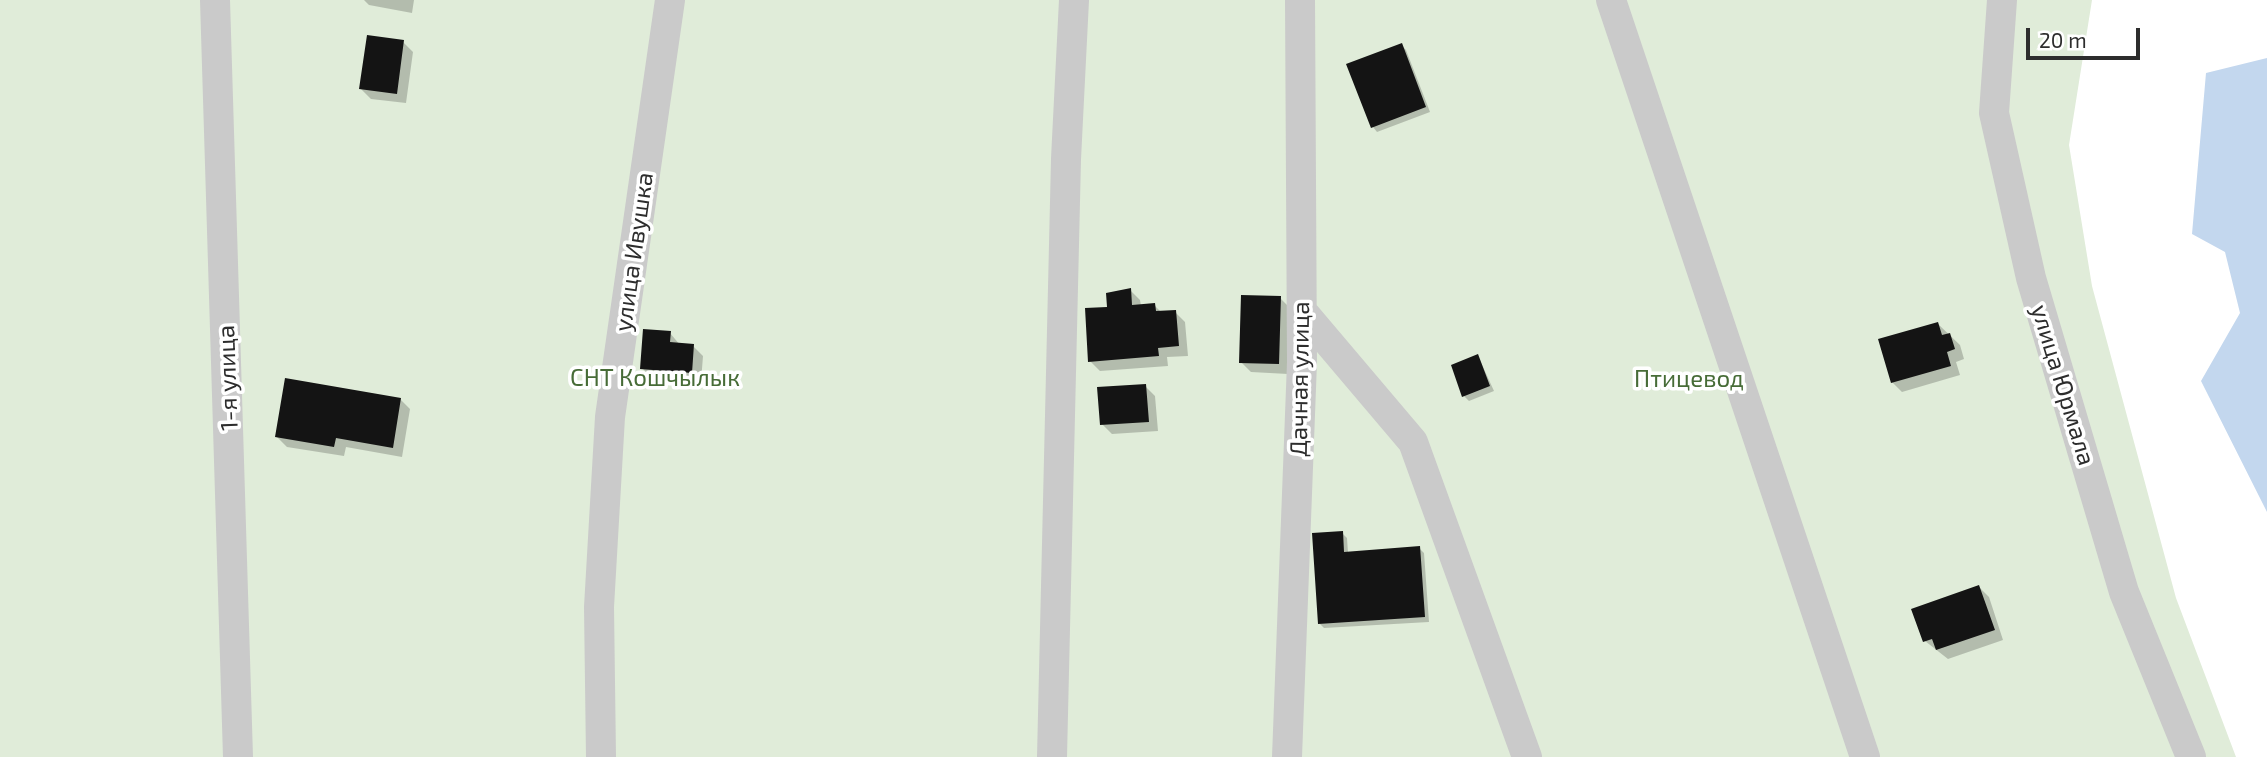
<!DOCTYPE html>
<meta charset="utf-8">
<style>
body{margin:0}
#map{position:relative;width:2267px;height:757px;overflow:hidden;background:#fff;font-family:"Exo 2",sans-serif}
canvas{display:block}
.scale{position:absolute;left:2026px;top:28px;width:114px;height:32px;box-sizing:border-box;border:4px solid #2d2d2d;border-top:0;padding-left:9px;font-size:21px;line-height:24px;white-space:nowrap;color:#2d2d2d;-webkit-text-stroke:5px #fff;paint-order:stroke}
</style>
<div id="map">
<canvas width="2267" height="757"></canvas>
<div class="scale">20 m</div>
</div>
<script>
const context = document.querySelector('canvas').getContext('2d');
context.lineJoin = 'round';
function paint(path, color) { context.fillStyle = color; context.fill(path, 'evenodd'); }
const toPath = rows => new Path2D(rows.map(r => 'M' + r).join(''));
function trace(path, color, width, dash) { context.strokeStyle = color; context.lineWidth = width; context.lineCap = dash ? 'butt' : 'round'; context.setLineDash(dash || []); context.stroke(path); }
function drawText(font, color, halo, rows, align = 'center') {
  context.font = font + ' "Exo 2",sans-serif'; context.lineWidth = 7; context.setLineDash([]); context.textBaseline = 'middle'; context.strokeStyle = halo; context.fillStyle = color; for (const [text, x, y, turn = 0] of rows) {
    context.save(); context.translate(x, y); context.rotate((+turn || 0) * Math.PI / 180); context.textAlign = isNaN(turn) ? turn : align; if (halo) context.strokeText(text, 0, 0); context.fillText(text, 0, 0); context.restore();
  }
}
paint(toPath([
 [0,0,2092,0,2069,145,2092,286,2176,598,2236,757,0,757]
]), '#e0ecd9');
paint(toPath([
 [2267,58,2267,512,2201,381,2240,313,2225,252,2192,234,2206,73]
]), '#c3d7ee');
paint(toPath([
 [364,0,414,0,412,13,369,5],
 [403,42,413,52,406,103,371,99,361,89],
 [1401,45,1406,50,1430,112,1377,132,1373,127],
 [1130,290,1140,300,1141,306,1154,305,1162,313,1175,312,1185,322,1188,356,1167,357,1168,366,1100,371,1090,361,1109,308],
 [1280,298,1290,308,1288,374,1251,372,1241,362],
 [1938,324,1960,345,1964,359,1956,362,1960,375,1902,392,1892,382],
 [670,333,680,345,693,346,703,356,701,382,652,378,642,368],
 [1478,356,1494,391,1469,401,1464,396],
 [1145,386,1155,396,1158,431,1112,434,1102,424],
 [400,399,410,409,402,457,346,447,344,456,287,447,277,437],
 [1342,533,1347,538,1348,553,1419,548,1424,553,1429,622,1324,628,1320,624],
 [1979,587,1989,597,2003,640,1948,659,1925,641]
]), '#0003');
paint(toPath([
 [367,35,404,40,397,94,359,89],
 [1402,43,1426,107,1371,128,1346,64],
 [1131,288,1132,305,1155,303,1156,311,1176,310,1179,346,1158,348,1159,356,1088,362,1085,308,1107,307,1106,293],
 [1241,295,1281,296,1279,364,1239,363],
 [1938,322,1942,335,1950,333,1955,349,1947,352,1951,366,1891,383,1878,339],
 [643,329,671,331,670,342,694,344,692,373,640,369],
 [1478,354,1490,386,1462,397,1451,365],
 [285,378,401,398,393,448,336,438,334,447,275,437],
 [1146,384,1149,422,1100,425,1097,387],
 [1343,531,1344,552,1420,546,1425,617,1318,624,1312,533],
 [1979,585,1995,630,1936,650,1932,639,1923,642,1911,609]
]), '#141414');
trace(toPath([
 [215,0,238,757],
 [1611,0,1865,757],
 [2002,0,1994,113,2031,278,2124,592,2191,757],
 [1302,311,1413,442,1527,757],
 [601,757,599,607,610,417,670,0],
 [1052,757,1066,159,1074,0],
 [1287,757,1302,362,1300,0]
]), '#cacaca', 30);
drawText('24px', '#2d2d2d', '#fff', [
 ["улица Ивушка",634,252,-82],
 ["1-я улица",228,378,-92],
 ["Дачная улица",1300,379,-89],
 ["улица Юрмала",2063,385,73]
]);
drawText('24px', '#476c37', '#fff', [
 ["СНТ Кошчылык",655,378],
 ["Птицевод",1689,379]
]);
</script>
